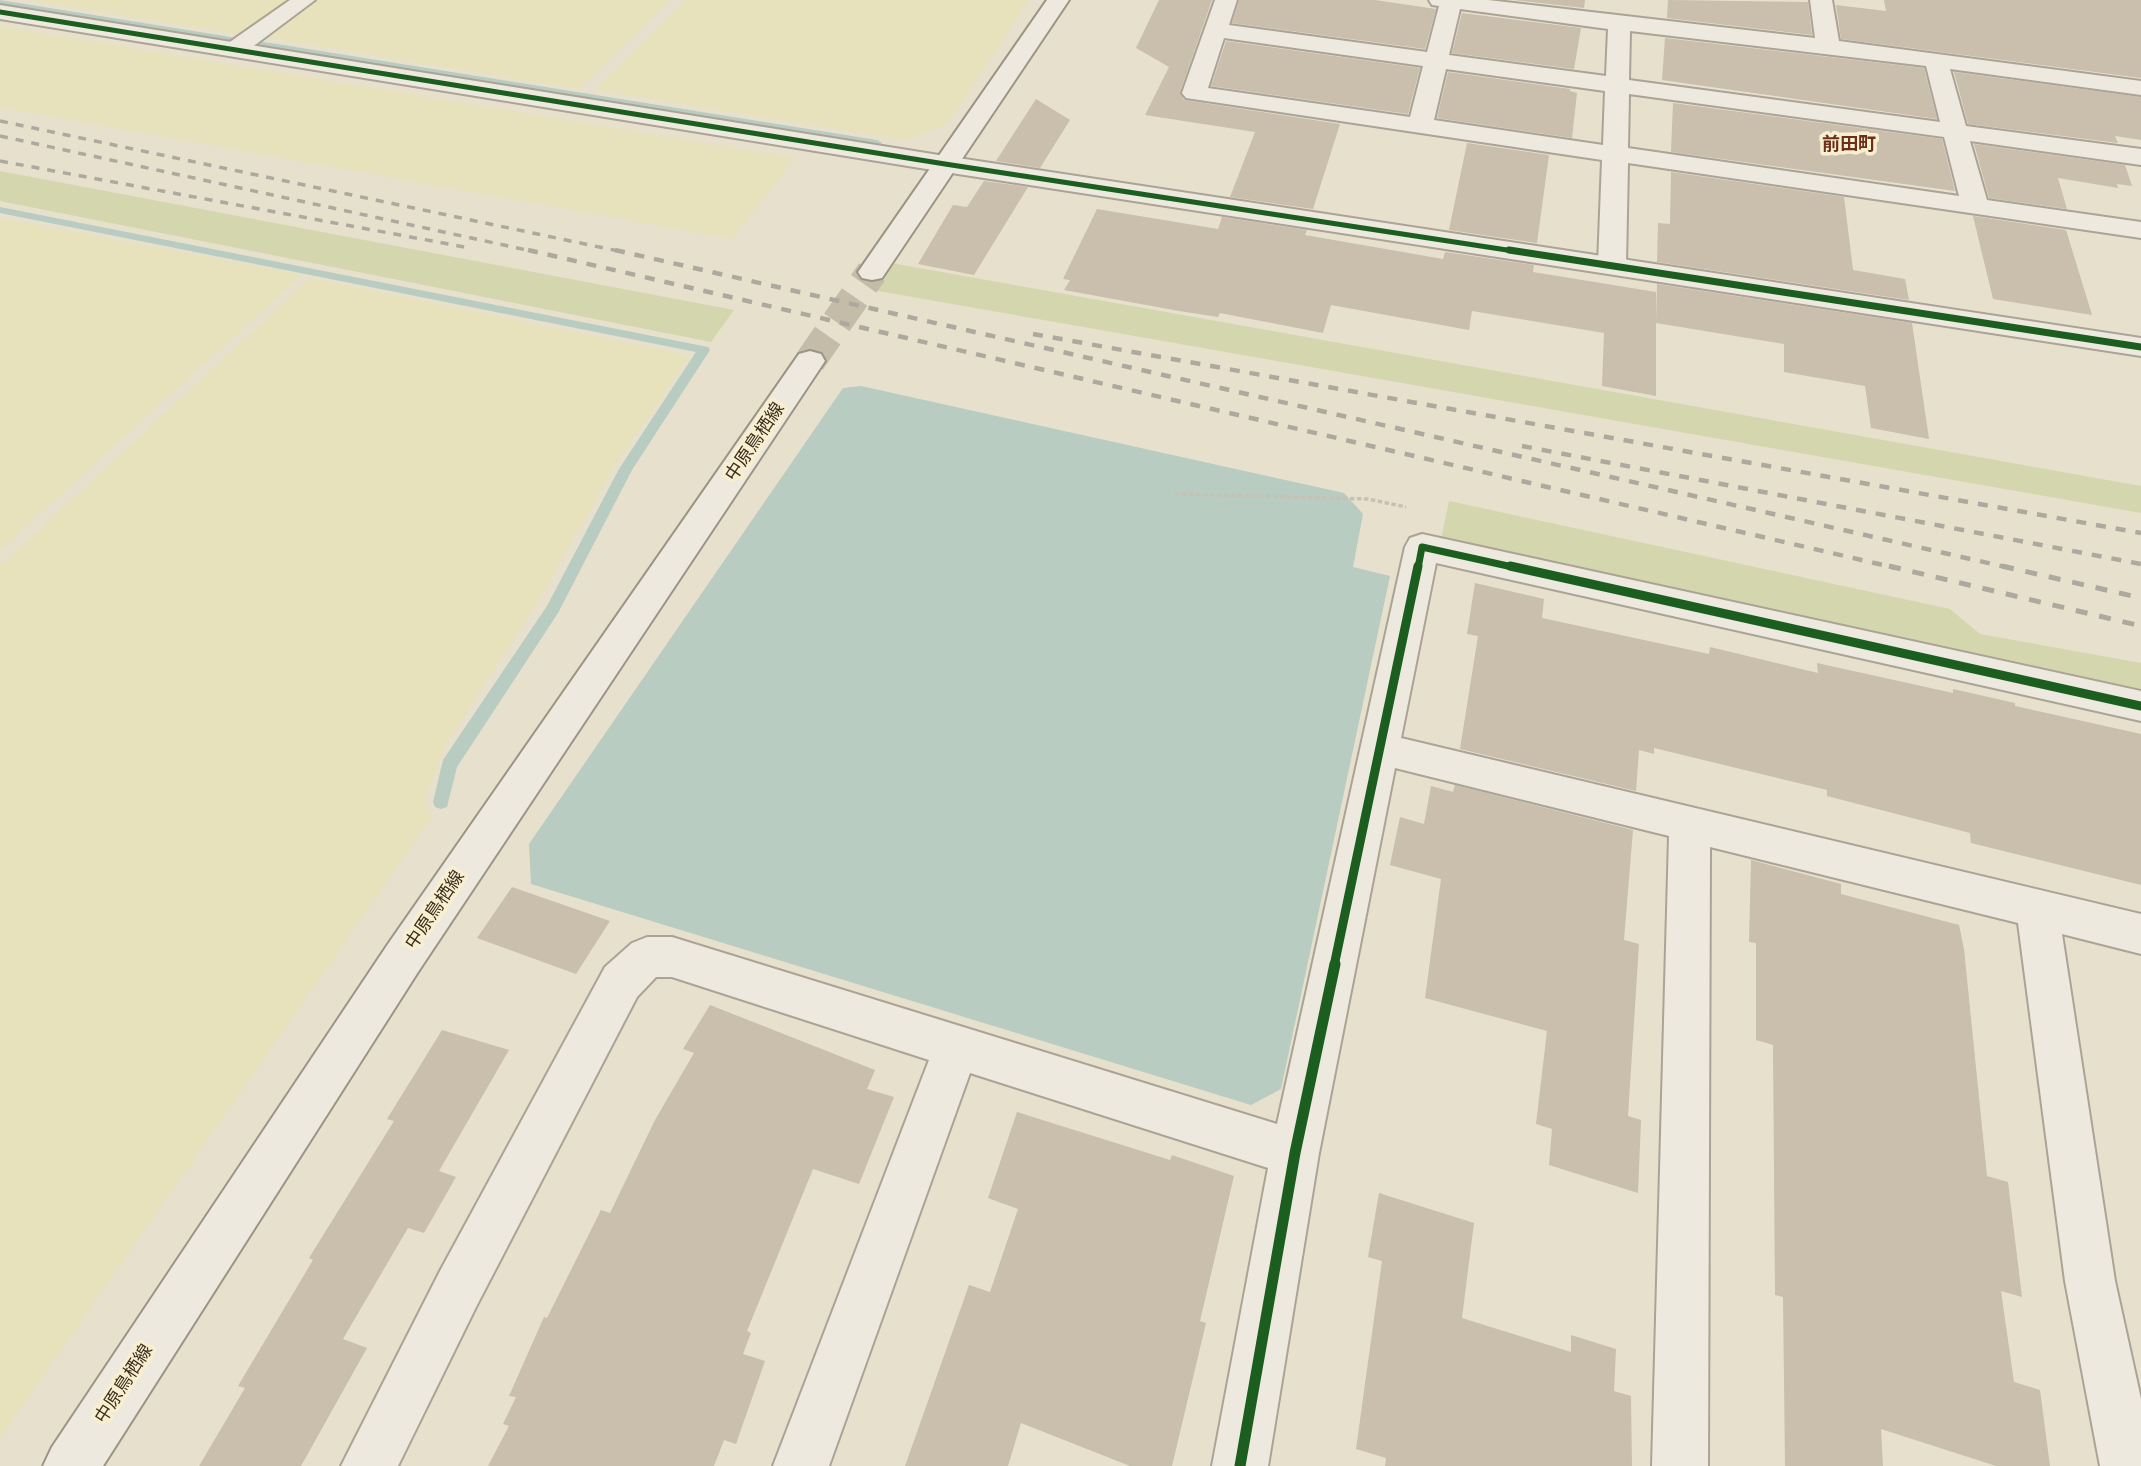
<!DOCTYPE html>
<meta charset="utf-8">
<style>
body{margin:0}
canvas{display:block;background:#e6e0cc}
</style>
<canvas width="2141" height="1466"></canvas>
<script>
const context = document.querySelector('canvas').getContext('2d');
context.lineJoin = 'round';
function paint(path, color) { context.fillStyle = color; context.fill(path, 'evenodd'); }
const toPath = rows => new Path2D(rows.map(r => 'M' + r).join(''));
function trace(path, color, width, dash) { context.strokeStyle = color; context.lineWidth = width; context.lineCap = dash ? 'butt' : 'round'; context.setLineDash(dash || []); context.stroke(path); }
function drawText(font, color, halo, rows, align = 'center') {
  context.font = font + ' Literata,"Noto Sans JP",serif'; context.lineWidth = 7; context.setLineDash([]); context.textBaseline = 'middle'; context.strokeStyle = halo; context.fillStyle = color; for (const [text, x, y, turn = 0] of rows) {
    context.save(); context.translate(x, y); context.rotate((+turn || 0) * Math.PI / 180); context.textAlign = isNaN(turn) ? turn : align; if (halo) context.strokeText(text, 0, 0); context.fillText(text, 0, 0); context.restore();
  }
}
paint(toPath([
 [29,0,291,0,242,35],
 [317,0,670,0,579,89,266,37],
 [686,0,1029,0,947,124,906,140,595,90],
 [0,26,795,158,732,239,0,107],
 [0,218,302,275,0,550],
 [310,278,690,356,615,465,540,598,448,741,423,801,432,817,0,1438,0,566]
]), '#e7e1bc');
paint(toPath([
 [0,171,734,310,711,342,0,201],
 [891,263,2141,486,2141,513,873,290],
 [1449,501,1950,609,1980,634,2141,663,2141,689,1441,540]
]), '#d4d7ad');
paint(toPath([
 [861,386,1344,493,1363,514,1353,567,1390,576,1281,1089,1251,1105,531,884,529,844,843,388]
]), '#b8ccc1');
paint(toPath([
 [0,0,231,37,236,40,231,43,0,6,0,0],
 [258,41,877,140,882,143,877,146,255,46,255,42,258,41],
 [0,207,708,347,710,350,632,470,558,613,457,767,447,807,441,809,435,807,433,802,443,760,547,606,619,469,696,352,0,213,0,207]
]), '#b8ccc1');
paint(toPath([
 [1159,0,1212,0,1180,92,1184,100,1340,124,1313,209,1230,197,1255,132,1145,115,1169,67,1136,48],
 [1239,0,1375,0,1436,9,1425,49,1232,23],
 [1514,0,1585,0,1584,8],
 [1668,0,1808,2,1812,35,1667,18],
 [1884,0,2141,0,2141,78,1841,39,1836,5,1886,11],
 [1462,13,1581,28,1574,69,1452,53],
 [1665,38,1924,68,1937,119,1662,80],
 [1226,41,1420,68,1408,114,1211,86],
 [1448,72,1570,89,1570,91,1577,93,1572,138,1437,118],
 [1954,72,2141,97,2141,140,2115,136,2118,143,1968,124],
 [1036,99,1070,120,1040,168,996,161],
 [1673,103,1942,139,1955,191,1671,152],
 [1467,143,1549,155,1537,243,1449,230],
 [1974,144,2125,165,2132,186,2117,184,2118,188,2058,178,2067,209,1989,198],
 [1671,172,1844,197,1853,270,1905,279,1909,300,1657,262,1658,223,1670,224],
 [984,181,1028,187,974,275,918,264,953,205,967,207],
 [1097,209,1218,229,1222,217,1307,230,1305,235,1443,259,1445,252,1534,265,1533,272,1656,292,1656,396,1602,386,1604,333,1472,311,1469,330,1331,305,1323,333,1220,313,1218,317,1179,311,1064,290,1070,280,1063,279],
 [1973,216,2066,230,2092,315,1993,299],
 [1657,284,1912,323,1929,439,1871,428,1865,386,1784,372,1784,344,1656,323],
 [1475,583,1544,599,1542,618,1709,654,1710,647,1818,673,1817,663,1953,693,1953,689,2015,703,2015,706,2141,734,2141,885,1971,843,1970,833,1827,796,1827,790,1654,748,1654,754,1639,750,1636,791,1460,749,1478,636,1467,634],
 [1455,785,1633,830,1624,940,1639,944,1628,1116,1641,1120,1638,1193,1549,1165,1552,1129,1536,1124,1547,1031,1425,998,1441,879,1390,865,1400,817,1424,824,1431,786,1453,792],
 [1751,860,1841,884,1841,894,1959,925,1964,949,1987,1176,2008,1182,2022,1297,2001,1291,2014,1382,2040,1390,2050,1466,1996,1466,1881,1429,1883,1466,1785,1466,1783,1297,1775,1295,1773,1045,1756,1040,1756,943,1749,942],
 [512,887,610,921,576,974,477,938],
 [710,1005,875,1070,867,1089,894,1097,859,1184,813,1169,747,1331,751,1333,743,1354,765,1361,736,1444,724,1440,714,1466,488,1466,509,1426,503,1424,516,1397,509,1396,544,1317,547,1318,601,1210,610,1213,655,1120,694,1053,683,1049],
 [442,1030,509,1050,439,1171,456,1177,424,1233,408,1228,343,1339,367,1348,301,1466,199,1466,245,1388,238,1386,313,1260,309,1258,394,1121,387,1119],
 [1017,1112,1170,1160,1172,1155,1234,1176,1200,1321,1206,1323,1172,1466,1130,1466,1021,1423,1008,1466,905,1466,969,1285,990,1292,1018,1209,988,1198],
 [1379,1193,1474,1223,1462,1318,1571,1352,1571,1335,1616,1349,1614,1391,1631,1396,1632,1466,1385,1466,1386,1458,1356,1449,1382,1261,1368,1257]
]), '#cabead');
trace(toPath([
 [810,361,872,272]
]), '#c4bca9', 31, [31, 16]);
const minor = toPath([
 [290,0,315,0,243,54,227,54,223,49,227,44,290,0],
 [1215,0,1237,0,1229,25,1427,52,1439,6,1432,5,1429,0,1488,0,1815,38,1810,0,1832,0,1839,41,2141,81,2141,95,1950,69,1966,126,2141,149,2141,165,1970,141,1987,200,2141,222,2141,238,1628,163,1626,265,1622,271,1612,273,1602,271,1598,265,1602,160,1186,98,1182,93,1215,0],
 [1460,9,1608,29,1606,76,1449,55,1460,9],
 [1630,31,1926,66,1940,122,1629,80,1630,31],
 [1224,38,1423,66,1410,117,1208,88,1224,38],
 [1446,69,1605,91,1603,145,1434,120,1446,69],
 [1629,94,1944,137,1959,196,1628,148,1629,94],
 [1422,534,2141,691,2141,721,1436,563,1401,738,2141,914,2141,954,2062,934,2115,1281,2141,1399,2141,1466,2100,1466,2065,1281,2018,923,1710,847,1708,1466,1652,1466,1669,836,1395,768,1319,1153,1268,1466,1212,1466,1268,1168,970,1073,829,1466,773,1466,929,1060,672,977,656,977,637,997,476,1307,398,1466,341,1466,440,1271,605,967,632,943,647,937,672,937,1277,1124,1405,547,1410,538,1422,534]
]);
const tertiary = toPath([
 [0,5,945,156,2141,338,2141,356,945,172,0,19,0,5]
]);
const secondary = toPath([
 [1047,0,1069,0,882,278,872,280,862,278,858,272,1047,0],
 [810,351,821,354,825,361,418,972,103,1466,43,1466,52,1447,388,944,799,354,810,351]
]);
trace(minor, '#aba496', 4);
trace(tertiary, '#aba496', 4);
trace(secondary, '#9b9485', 4);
trace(toPath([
 [1175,494,1368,499,1406,507]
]), '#c7c1b5', 3.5, [4.5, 2.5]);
paint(minor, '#eee9de');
paint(tertiary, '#eee9de');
paint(secondary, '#eee9de');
trace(toPath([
 [0,121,623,252],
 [0,136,536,252],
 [0,161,470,248]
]), '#ada99e', 3.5, [8, 8]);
trace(toPath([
 [528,250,1896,568],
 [615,250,2010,568],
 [1033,334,2141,533],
 [1522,446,2141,564]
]), '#ada99e', 4.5, [10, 10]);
trace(toPath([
 [1889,566,2141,626],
 [2002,566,2141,598]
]), '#ada99e', 5, [12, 12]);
trace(toPath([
 [0,12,945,164,1520,252]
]), '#1b5e20', 5);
trace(toPath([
 [1509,250,2141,347],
 [1418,568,1422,547,1517,568]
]), '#1b5e20', 7);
trace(toPath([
 [1510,566,2141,706],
 [1334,966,1418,566]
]), '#1b5e20', 9);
trace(toPath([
 [1240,1466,1295,1153,1335,964]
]), '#1b5e20', 11);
drawText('bold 18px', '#6b2e18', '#f8efd1', [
 ["前田町",1849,145]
]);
drawText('18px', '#3b2d1c', '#f8efd1', [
 ["中原鳥栖線",755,442,-56],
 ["中原鳥栖線",435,910,-56],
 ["中原鳥栖線",124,1384,-57]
]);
</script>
